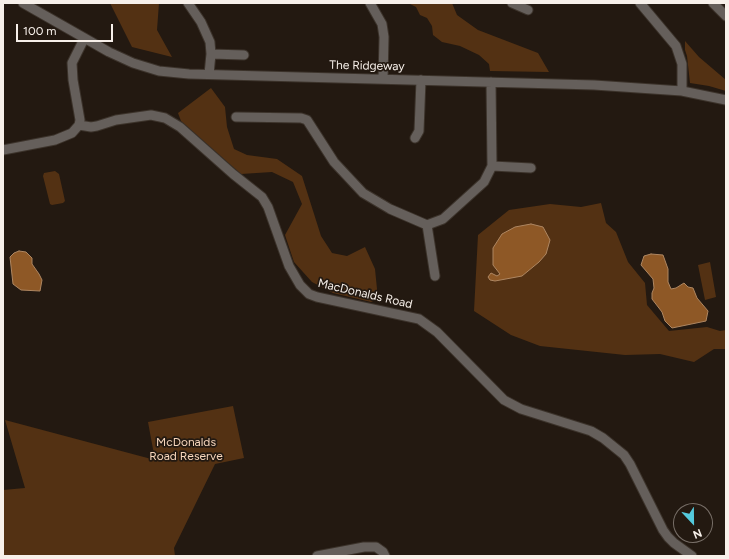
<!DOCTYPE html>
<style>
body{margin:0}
#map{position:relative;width:729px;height:559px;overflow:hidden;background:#231911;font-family:Figtree,sans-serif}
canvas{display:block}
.frame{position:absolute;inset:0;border:4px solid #f7f0ea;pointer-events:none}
.north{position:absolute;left:673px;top:503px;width:40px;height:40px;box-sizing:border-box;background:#231911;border:1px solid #786f68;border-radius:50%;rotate:158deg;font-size:11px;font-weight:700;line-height:16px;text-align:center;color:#f7f0ea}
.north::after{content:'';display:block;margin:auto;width:14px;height:18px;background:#54cadd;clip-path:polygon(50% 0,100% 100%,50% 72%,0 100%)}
.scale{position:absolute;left:16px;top:24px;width:97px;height:18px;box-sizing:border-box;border:2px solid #f7f0ea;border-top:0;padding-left:5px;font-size:12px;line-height:14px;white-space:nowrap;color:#f7f0ea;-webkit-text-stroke:3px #231911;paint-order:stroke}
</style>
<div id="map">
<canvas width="729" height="559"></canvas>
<div class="frame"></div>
<div class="north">N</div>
<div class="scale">100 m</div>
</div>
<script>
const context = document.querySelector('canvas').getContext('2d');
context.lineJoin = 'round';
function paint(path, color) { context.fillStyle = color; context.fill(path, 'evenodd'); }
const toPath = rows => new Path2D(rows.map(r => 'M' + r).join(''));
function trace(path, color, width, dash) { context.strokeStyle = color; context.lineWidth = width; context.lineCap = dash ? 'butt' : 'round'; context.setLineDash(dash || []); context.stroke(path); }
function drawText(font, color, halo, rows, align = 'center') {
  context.font = font + ' Figtree,sans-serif'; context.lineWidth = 3.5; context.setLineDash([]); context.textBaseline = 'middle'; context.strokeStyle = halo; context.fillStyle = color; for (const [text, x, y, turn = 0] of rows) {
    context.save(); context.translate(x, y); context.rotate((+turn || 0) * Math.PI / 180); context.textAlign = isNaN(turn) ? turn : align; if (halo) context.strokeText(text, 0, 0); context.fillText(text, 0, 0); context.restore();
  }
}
paint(toPath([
 [110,3,159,3,157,30,172,57,132,47],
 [408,3,452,3,457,15,478,30,538,53,549,72,490,71,489,64,479,55,460,46,442,42,433,35,432,26,427,18,420,15,416,7],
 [685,41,699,57,726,80,726,91,709,86,690,83,687,56,685,50],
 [211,88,225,107,227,127,234,149,247,155,277,159,302,176,321,236,332,253,347,256,365,247,375,269,378,299,371,302,333,293,312,282,294,262,285,235,302,204,293,182,272,172,241,174,181,121,178,113],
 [55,171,59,174,65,201,63,203,52,205,50,204,43,176,44,173],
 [601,203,606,223,616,232,628,262,645,283,647,305,669,331,707,327,720,331,726,330,726,349,714,349,694,362,660,354,625,355,540,346,511,335,474,311,478,235,509,210,550,204,581,207],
 [710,262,716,297,705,300,698,265],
 [233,406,244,458,215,464,174,548,175,556,3,556,3,490,25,488,5,420,155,460,148,422]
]), '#533113');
const water = toPath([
 [531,224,543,227,550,240,546,254,539,262,522,276,495,281,490,280,488,277,491,273,497,276,500,274,493,265,493,248,502,234,515,227,531,224],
 [19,251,26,252,32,258,32,264,39,274,42,280,40,291,21,290,13,284,10,257,14,253,19,251],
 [651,254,663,255,668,269,668,282,671,289,676,288,684,283,688,287,693,288,697,298,708,311,706,321,672,328,665,321,662,312,652,299,652,293,654,288,653,279,641,265,644,256,651,254]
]);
paint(water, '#8e5826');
trace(water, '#ae8661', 1);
const minor = toPath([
 [23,3,109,52,133,63,159,71,189,74,594,85,682,91,726,100],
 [188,3,201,22,210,42,211,54,209,74],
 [370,3,382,24,384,37,383,79],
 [512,3,528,10],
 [640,3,676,46,682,64,682,91],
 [713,3,726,16],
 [211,54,244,55],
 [236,117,301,118,307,120,334,162,363,193,390,209,427,225,443,219,484,182,492,166,491,82],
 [79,125,91,127,97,126,116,120,151,115,165,118,180,127,233,174,262,197,268,207,289,266,300,285,309,294,317,297,419,319,437,332,504,400,521,409,591,431,603,438,624,455,630,464,663,530,668,537,674,543,692,556],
 [79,125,80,120,73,80,72,63,84,39],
 [415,138,419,131,421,80],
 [3,150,55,140,72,133,79,125],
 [492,166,531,168],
 [427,225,435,276],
 [317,556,364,547,376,547,383,552,385,556]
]);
trace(minor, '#3c332b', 11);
trace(minor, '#655f5b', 9);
drawText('12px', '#f7f0ea', '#231911', [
 ["The Ridgeway",367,66,1],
 ["MacDonalds Road",365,294,13]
]);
drawText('12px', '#f7d6bc', '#231911', [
 ["McDonalds",186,442],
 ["Road Reserve",186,456]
]);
</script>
